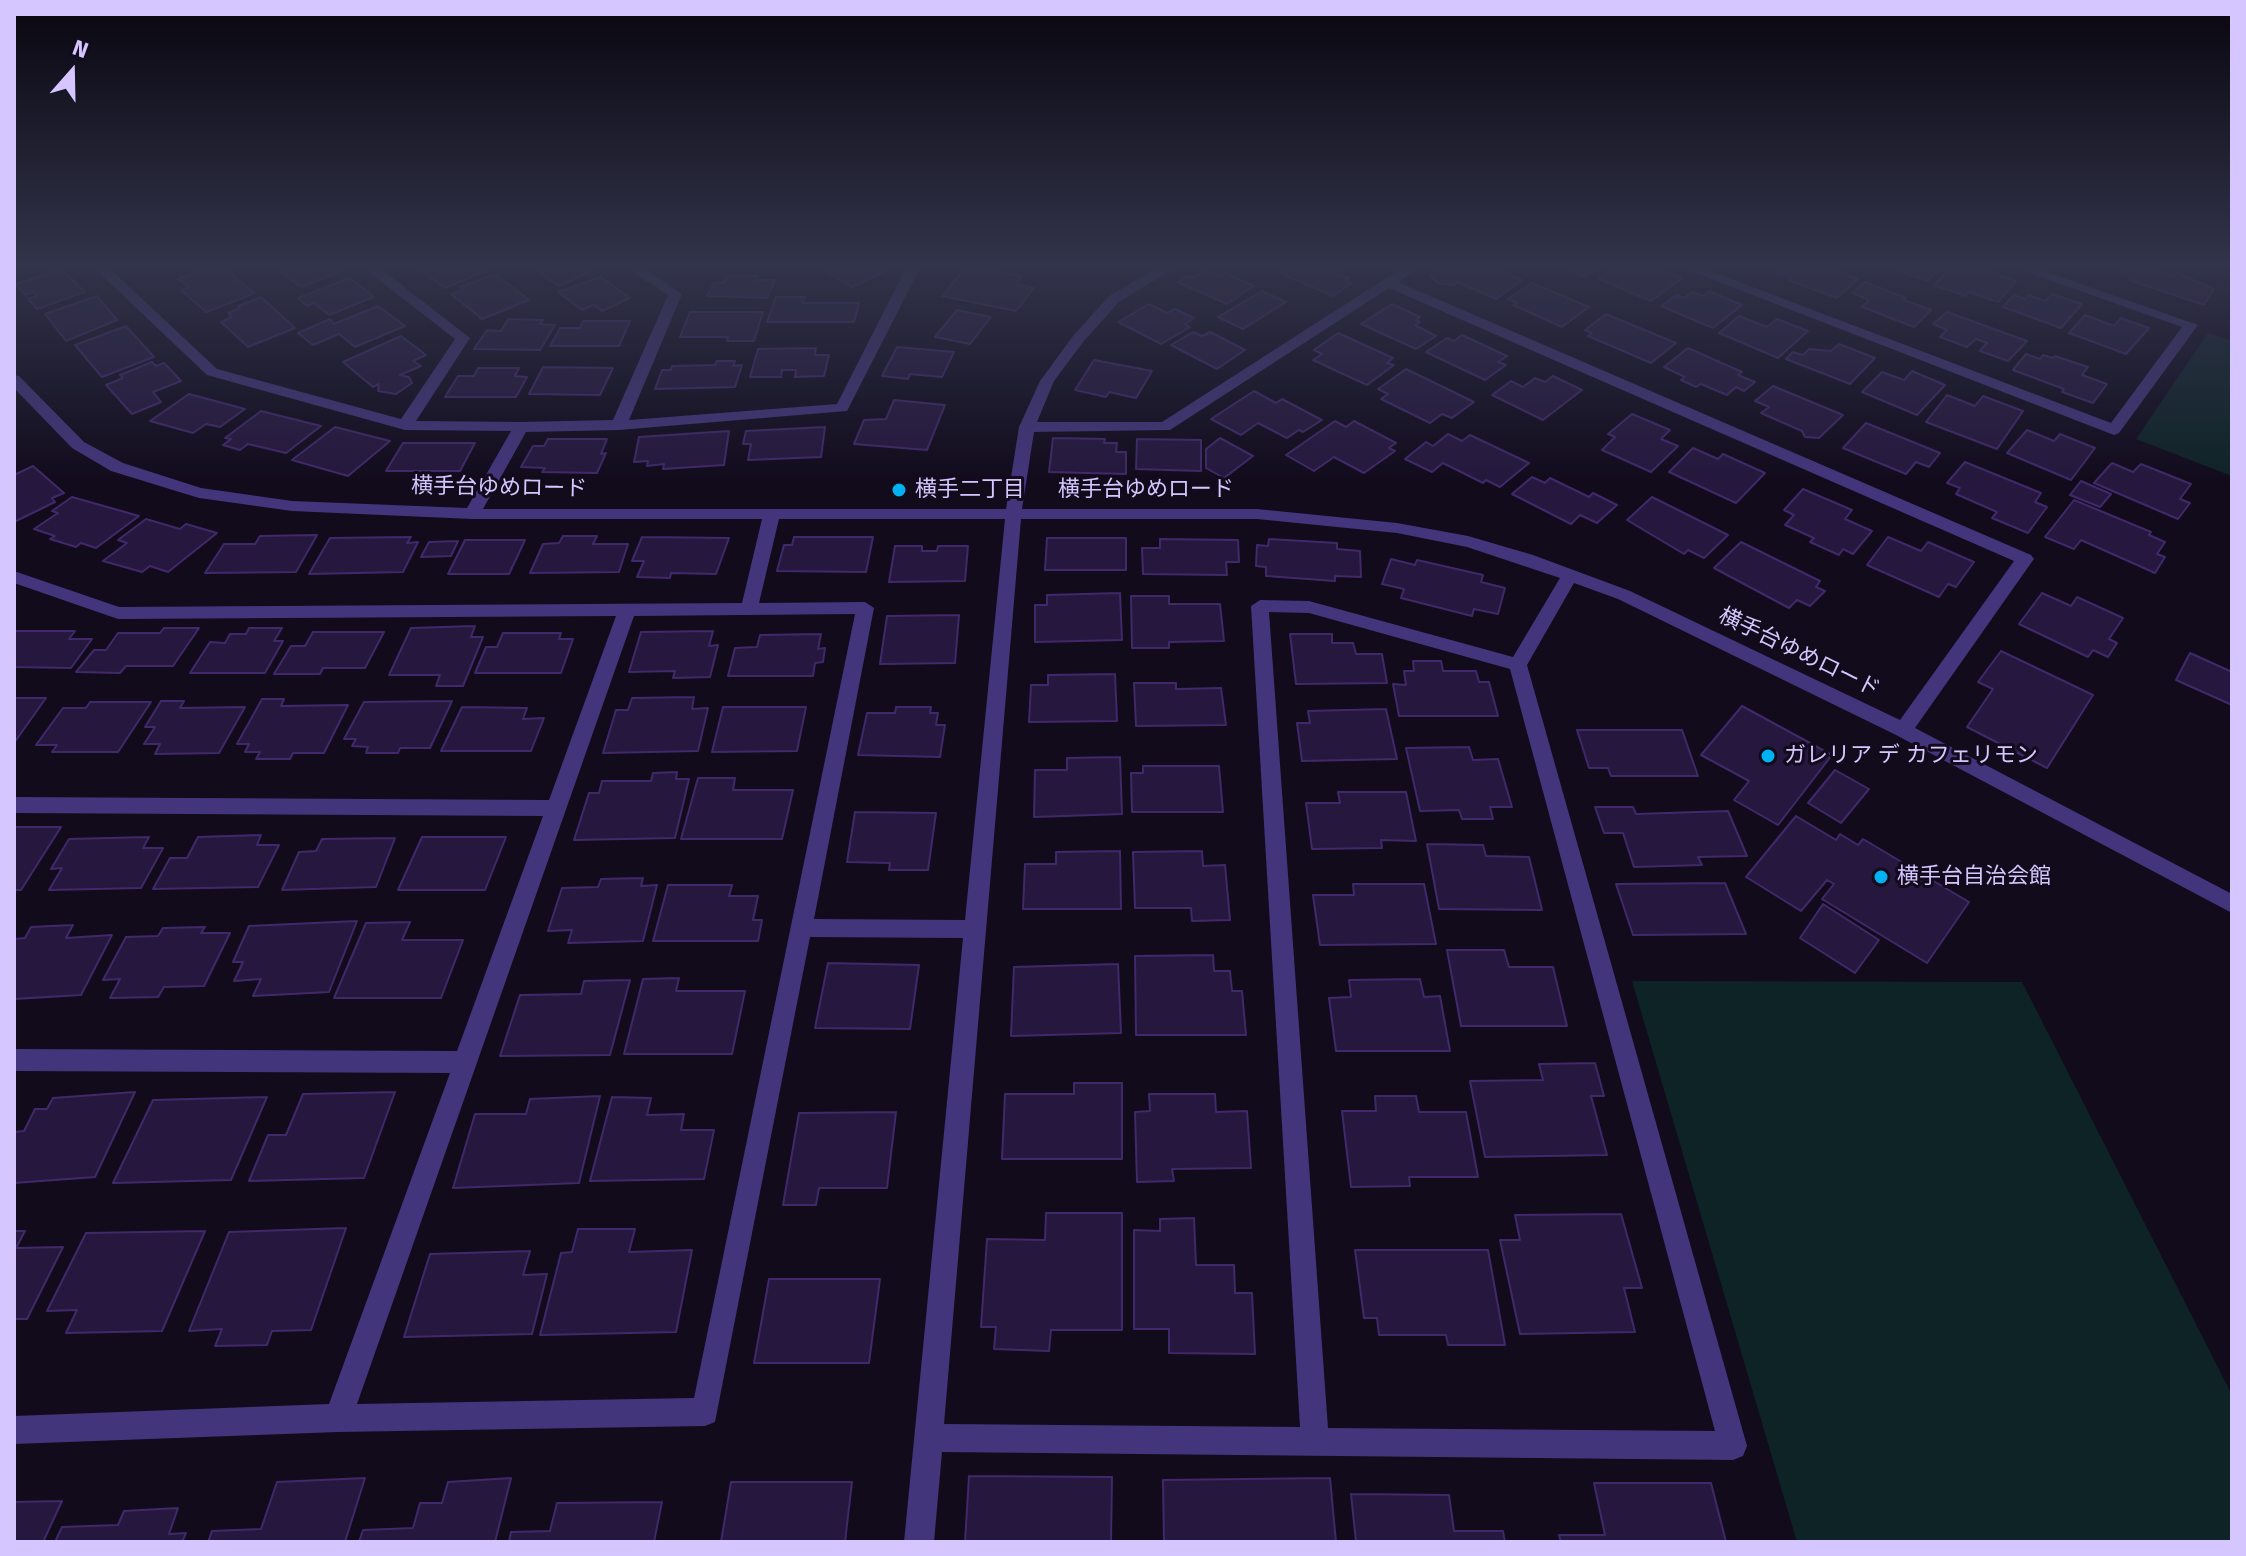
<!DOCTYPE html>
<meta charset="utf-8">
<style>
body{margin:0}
#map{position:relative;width:2246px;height:1556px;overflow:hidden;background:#110b1c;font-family:"Fira Sans",sans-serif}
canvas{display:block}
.frame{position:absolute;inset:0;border:16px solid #d6c6ff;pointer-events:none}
.north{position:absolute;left:32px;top:32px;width:80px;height:80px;-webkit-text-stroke:6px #110b1c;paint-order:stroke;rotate:20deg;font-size:22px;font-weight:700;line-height:32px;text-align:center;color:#d6c6ff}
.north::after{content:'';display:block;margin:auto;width:28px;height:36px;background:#d6c6ff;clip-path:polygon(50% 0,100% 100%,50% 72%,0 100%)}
</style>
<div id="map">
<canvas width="2246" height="1556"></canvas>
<div class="frame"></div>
<div class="north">N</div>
</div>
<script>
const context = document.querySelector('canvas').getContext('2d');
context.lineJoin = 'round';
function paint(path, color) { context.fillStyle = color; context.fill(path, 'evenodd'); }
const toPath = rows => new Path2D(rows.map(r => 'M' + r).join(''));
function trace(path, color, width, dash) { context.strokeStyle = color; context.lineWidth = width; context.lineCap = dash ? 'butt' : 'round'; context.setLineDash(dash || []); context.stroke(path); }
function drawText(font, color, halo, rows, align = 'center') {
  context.font = font + ' "Fira Sans","Noto Sans JP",sans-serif'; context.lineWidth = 6; context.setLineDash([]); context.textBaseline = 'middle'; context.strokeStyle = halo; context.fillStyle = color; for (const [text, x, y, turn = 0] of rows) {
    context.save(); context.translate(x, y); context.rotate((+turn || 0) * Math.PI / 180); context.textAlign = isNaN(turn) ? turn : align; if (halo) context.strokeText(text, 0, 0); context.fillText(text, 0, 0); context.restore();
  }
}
paint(toPath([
 [2208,333,2232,341,2232,476,2136,439],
 [1632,981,2022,982,2232,1395,2232,1542,1797,1542]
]), '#0e2326');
const building = toPath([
 [288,266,332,266,340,272,301,287,279,270,288,266],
 [425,266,479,266,486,271,445,288,420,270,425,266],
 [530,266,584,266,592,271,559,286,530,266],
 [816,266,873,266,884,272,852,287,816,266],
 [967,266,1022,276,1016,284,1034,288,1016,311,942,296,967,266],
 [1294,266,1332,266,1340,269,1336,273,1349,278,1345,281,1352,283,1333,296,1282,274,1294,266],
 [1446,266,1489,266,1522,280,1496,299,1457,282,1454,285,1438,283,1431,276,1446,266],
 [1559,266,1608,266,1602,270,1596,268,1584,277,1559,266],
 [1652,266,1682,278,1651,301,1599,279,1614,268,1626,273,1635,267,1645,271,1652,266],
 [1782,266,1824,266,1858,279,1837,298,1788,280,1792,277,1777,272,1782,266],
 [1886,266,1943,266,1927,281,1886,266],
 [2123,266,2142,266,2173,276,2175,272,2214,289,2204,305,2129,280,2133,276,2119,271,2123,266],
 [211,267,215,270,223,268,255,293,206,312,181,290,189,287,178,279,211,267],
 [1951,268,1980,273,1983,270,2016,281,1998,302,1969,292,1966,296,1934,285,1951,268],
 [62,269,85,292,37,309,28,299,37,296,34,292,25,295,16,284,62,269],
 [1206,270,1219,276,1225,273,1254,286,1227,304,1177,282,1187,276,1193,278,1206,270],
 [495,274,529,300,482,319,451,294,463,290,460,287,495,274],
 [727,275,758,276,757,280,775,280,767,298,707,296,714,283,723,283,727,275],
 [601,277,630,298,602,311,594,305,582,310,558,292,601,277],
 [350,278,374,297,329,315,314,303,307,306,298,298,350,278],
 [1865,282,1906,298,1904,300,1931,310,1914,327,1862,307,1869,300,1852,293,1865,282],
 [1532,283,1589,307,1562,327,1513,305,1517,303,1508,299,1532,283],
 [1262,291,1286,302,1243,329,1218,317,1262,291],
 [1709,291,1742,305,1713,328,1661,306,1677,295,1684,298,1692,292,1703,296,1709,291],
 [2052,294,2082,304,2061,328,2003,307,2014,295,2025,299,2029,295,2045,301,2052,294],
 [97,296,117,320,66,341,45,314,97,296],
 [261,297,295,328,248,347,221,322,232,317,228,313,240,308,238,306,261,297],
 [776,297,805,297,803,303,859,303,854,322,767,322,776,297],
 [1149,304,1167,313,1175,309,1194,318,1185,324,1190,327,1161,344,1118,322,1149,304],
 [1392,304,1420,317,1416,320,1420,322,1415,325,1436,336,1416,349,1361,324,1392,304],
 [378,306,405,326,355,347,339,334,313,345,298,333,330,319,334,324,378,306],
 [957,310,991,317,970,344,935,337,957,310],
 [690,312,763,312,754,341,727,341,728,337,680,337,690,312],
 [1947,312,2027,341,2008,361,1980,351,1987,343,1976,339,1967,347,1940,337,1947,330,1933,324,1947,312],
 [1606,314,1676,343,1651,363,1588,336,1592,333,1585,330,1606,314],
 [2085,315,2114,326,2121,318,2149,328,2126,354,2069,333,2085,315],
 [1739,316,1767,327,1777,319,1808,331,1778,358,1719,333,1739,316],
 [508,319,543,320,540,324,555,325,540,350,474,349,487,330,501,331,508,319],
 [583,321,630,321,619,346,550,346,560,328,580,328,583,321],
 [126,326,154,357,102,377,75,345,126,326],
 [1193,332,1202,336,1210,332,1245,350,1217,369,1171,345,1193,332],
 [1338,333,1393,358,1387,363,1394,365,1367,385,1313,360,1322,354,1314,350,1338,333],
 [1462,335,1507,356,1498,362,1506,365,1485,380,1426,352,1447,338,1454,341,1462,335],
 [401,336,426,355,413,361,421,366,400,375,409,377,412,383,396,394,378,391,379,384,373,387,343,362,401,336],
 [1839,344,1875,358,1850,384,1786,359,1793,352,1803,355,1809,349,1831,351,1839,344],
 [897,347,954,352,942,377,910,374,908,379,882,376,897,347],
 [816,348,815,355,829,355,824,376,795,377,796,370,782,370,781,377,750,377,758,349,816,348],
 [1688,348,1742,372,1738,375,1755,382,1744,391,1736,387,1727,395,1701,384,1696,387,1681,380,1685,377,1664,367,1688,348],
 [2026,354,2040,359,2043,355,2053,358,2055,356,2088,367,2082,375,2107,384,2093,403,2062,392,2064,389,2013,370,2026,354],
 [1094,360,1152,371,1136,398,1109,392,1106,397,1075,390,1094,360],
 [717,361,735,361,733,366,742,365,735,387,655,389,662,370,671,370,672,366,715,365,717,361],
 [152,362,156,366,164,363,181,381,153,392,161,402,132,414,106,385,123,378,120,375,152,362],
 [543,367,613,368,600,395,529,394,543,367],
 [478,368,519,368,515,376,527,377,516,397,445,397,458,376,474,376,478,368],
 [1406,369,1474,402,1452,418,1442,414,1430,423,1381,399,1388,394,1378,389,1406,369],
 [1912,371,1945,385,1917,415,1862,392,1882,372,1904,380,1912,371],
 [1553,376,1582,390,1543,420,1492,395,1511,381,1523,387,1535,378,1545,382,1553,376],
 [1773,386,1843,415,1819,438,1805,437,1802,431,1761,413,1769,407,1755,401,1773,386],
 [1254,391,1276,403,1282,399,1322,420,1303,432,1299,430,1287,438,1258,423,1241,435,1211,419,1254,391],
 [189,394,245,409,220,427,206,424,193,433,150,421,189,394],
 [1947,395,1975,406,1983,396,2023,411,1997,449,1926,422,1947,395],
 [894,400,945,405,927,450,854,444,864,420,886,419,894,400],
 [261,411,321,426,286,453,248,444,240,450,223,445,231,439,225,438,261,411],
 [1632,414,1670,430,1661,439,1678,446,1651,472,1602,450,1615,437,1608,434,1632,414],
 [1335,421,1346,427,1354,421,1396,443,1389,448,1395,451,1364,473,1334,457,1314,471,1286,455,1335,421],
 [1866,423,1940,453,1929,467,1916,462,1906,474,1843,448,1866,423],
 [335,427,390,441,348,476,292,460,335,427],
 [825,427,821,457,748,460,751,444,743,444,746,431,825,427],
 [2027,430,2054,441,2060,434,2095,448,2071,480,2007,453,2027,430],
 [729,431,724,465,663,469,664,464,647,466,648,461,634,462,639,437,729,431],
 [1448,434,1462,441,1470,435,1529,463,1500,487,1486,480,1483,483,1443,463,1432,472,1405,459,1426,442,1433,446,1448,434],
 [1053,438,1105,439,1104,443,1117,443,1116,452,1126,452,1126,474,1049,472,1053,438],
 [1220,438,1253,456,1224,478,1206,468,1206,449,1220,438],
 [548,439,607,439,601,454,606,453,597,473,542,472,545,468,521,467,533,446,544,446,548,439],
 [1137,439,1201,440,1201,471,1136,469,1137,439],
 [403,443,475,443,460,471,386,471,403,443],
 [1693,448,1718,459,1723,454,1765,473,1736,503,1669,472,1693,448],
 [1965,462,2041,493,2035,502,2047,507,2028,533,1992,518,1997,512,1956,494,1960,488,1947,483,1965,462],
 [2112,463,2133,472,2141,464,2191,484,2180,499,2190,503,2178,519,2094,483,2112,463],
 [33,466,64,493,52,498,55,502,14,522,14,475,33,466],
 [1532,477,1545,483,1550,478,1589,497,1593,493,1617,505,1597,523,1580,515,1571,524,1512,494,1532,477],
 [2081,481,2111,494,2100,507,2070,495,2081,481],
 [1803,489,1852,510,1845,519,1872,531,1853,554,1843,549,1839,555,1810,542,1814,538,1785,525,1794,515,1784,510,1803,489],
 [72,497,139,516,96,548,81,543,76,547,50,539,55,536,34,529,58,513,52,511,72,497],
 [1652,497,1728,535,1704,558,1688,550,1684,554,1627,520,1652,497],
 [2074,500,2151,532,2149,535,2165,542,2157,554,2165,557,2155,573,2081,540,2074,549,2045,537,2074,500],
 [146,519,180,529,186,524,217,533,168,572,150,566,142,572,103,561,127,543,118,540,146,519],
 [317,535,296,572,205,573,224,544,255,544,260,536,317,535],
 [563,536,597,536,593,544,628,544,619,572,530,573,543,544,559,543,563,536],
 [411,537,407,543,418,542,403,572,309,574,330,538,411,537],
 [642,537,729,538,716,574,671,573,670,578,637,577,644,561,632,561,642,537],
 [794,537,873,537,866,572,777,571,784,545,792,545,794,537],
 [1888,537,1921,551,1928,542,1974,562,1956,587,1948,584,1939,597,1867,565,1888,537],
 [1047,538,1126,538,1126,570,1045,570,1047,538],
 [1160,539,1238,540,1239,562,1226,562,1227,575,1143,574,1142,548,1160,548,1160,539],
 [1269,539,1337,543,1337,549,1360,551,1361,577,1335,576,1335,581,1266,576,1266,567,1256,566,1257,545,1268,546,1269,539],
 [465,540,525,540,509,574,448,574,465,540],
 [458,541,451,556,421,557,429,542,458,541],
 [1741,542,1820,581,1816,587,1825,591,1810,606,1797,600,1789,608,1714,568,1741,542],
 [895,546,922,546,922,551,937,551,938,546,968,546,965,581,889,582,895,546],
 [1391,559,1415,565,1417,560,1483,575,1481,582,1505,588,1498,614,1474,609,1472,616,1401,598,1404,589,1382,584,1391,559],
 [1120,593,1122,640,1035,642,1035,605,1047,605,1047,595,1120,593],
 [2042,593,2071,606,2077,597,2123,618,2109,639,2117,643,2108,657,2093,650,2088,657,2019,624,2042,593],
 [1131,596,1169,596,1169,604,1220,604,1224,641,1169,642,1169,648,1132,648,1131,596],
 [959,615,955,663,880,664,887,616,959,615],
 [475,626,471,637,483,637,463,686,436,686,440,675,389,675,411,628,475,626],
 [164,628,199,628,173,666,126,666,120,673,76,672,94,650,106,650,118,633,160,633,164,628],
 [249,628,282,628,274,641,283,641,265,673,190,673,210,642,225,643,230,634,246,634,249,628],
 [14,631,75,631,69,639,92,639,71,668,14,667,14,631],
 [713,631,709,646,718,645,710,677,673,678,675,671,629,672,641,632,713,631],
 [313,632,384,632,365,668,323,668,320,674,274,674,291,646,305,646,313,632],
 [503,633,561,633,559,639,573,639,561,673,475,673,486,647,497,647,503,633],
 [821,634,818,649,825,648,823,662,815,663,813,676,728,676,735,648,757,647,760,635,821,634],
 [1290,634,1332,634,1332,643,1353,643,1356,654,1382,654,1387,683,1296,684,1290,634],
 [2001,651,2093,695,2047,768,1967,727,1993,689,1978,682,2001,651],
 [2190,653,2232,672,2232,705,2176,680,2190,653],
 [1413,661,1441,661,1443,671,1476,671,1479,682,1489,682,1498,716,1399,716,1393,684,1406,685,1404,671,1414,671,1413,661],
 [1115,674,1117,721,1029,722,1031,685,1048,685,1048,675,1115,674],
 [1134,683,1176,683,1176,689,1221,688,1226,725,1136,726,1134,683],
 [694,697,692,709,708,708,698,751,603,753,616,710,628,710,632,698,694,697],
 [14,698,46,698,14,743,14,698],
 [262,699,284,699,281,706,348,705,324,753,293,753,290,759,256,759,260,752,245,752,249,744,237,744,262,699],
 [161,701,184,701,180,708,245,707,219,753,155,754,160,744,144,744,155,727,145,727,161,701],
 [452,701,430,748,400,748,398,753,366,753,368,747,352,746,356,739,344,739,364,702,452,701],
 [90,702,151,702,118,752,52,752,57,745,36,745,63,708,86,708,90,702],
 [1742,706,1832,755,1778,825,1734,800,1749,781,1701,755,1742,706],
 [462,707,527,708,523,719,544,718,531,751,441,751,462,707],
 [723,707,806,707,797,751,712,752,723,707],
 [896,707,931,707,930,713,938,713,936,725,945,725,940,757,858,755,867,713,895,713,896,707],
 [1386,709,1397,759,1302,761,1297,723,1310,723,1308,711,1386,709],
 [1577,730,1682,730,1698,776,1611,776,1608,768,1589,768,1577,730],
 [1469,747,1473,760,1498,759,1512,807,1490,807,1493,819,1462,819,1459,810,1420,811,1406,748,1469,747],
 [1120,757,1122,814,1034,817,1035,770,1067,770,1067,758,1120,757],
 [1143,766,1219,766,1223,812,1132,812,1131,773,1143,773,1143,766],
 [1835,770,1869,789,1841,823,1808,803,1835,770],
 [677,772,676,779,689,779,675,838,574,840,589,793,599,793,602,781,651,781,653,773,677,772],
 [698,778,735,778,733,790,793,790,782,839,681,839,698,778],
 [1338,792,1406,792,1416,841,1381,840,1382,848,1312,849,1306,803,1340,803,1338,792],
 [1595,807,1633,807,1636,814,1728,811,1747,856,1698,857,1702,865,1634,867,1623,833,1604,833,1595,807],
 [855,812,936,813,928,870,889,870,890,863,847,862,855,812],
 [1796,816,1836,840,1840,834,1858,845,1863,839,1969,902,1927,963,1822,899,1834,884,1827,880,1801,911,1746,877,1796,816],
 [14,827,61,827,21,890,14,890,14,827],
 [261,835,257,845,279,845,258,887,153,889,170,858,187,858,198,837,261,835],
 [149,837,143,848,163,848,141,888,49,890,62,868,51,869,69,839,149,837],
 [422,837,506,837,485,890,398,890,422,837],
 [395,838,376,887,282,890,299,852,316,851,322,839,395,838],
 [1427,844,1483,845,1486,856,1529,857,1542,910,1439,909,1427,844],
 [1120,851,1121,909,1023,909,1025,864,1056,864,1056,852,1120,851],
 [1202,851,1203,866,1225,865,1230,920,1192,921,1191,908,1135,908,1133,852,1202,851],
 [643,878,641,886,657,885,643,941,568,943,572,930,548,931,562,888,598,887,601,879,643,878],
 [1725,883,1746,934,1633,935,1616,884,1725,883],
 [1353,884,1424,884,1436,944,1320,945,1313,895,1354,895,1353,884],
 [668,885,732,885,729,896,758,896,753,920,762,920,758,941,653,941,668,885],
 [1823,904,1879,940,1855,973,1800,938,1823,904],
 [357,921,329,992,253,996,261,979,234,981,243,962,233,962,249,926,357,921],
 [410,922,402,940,463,940,441,998,334,998,366,923,410,922],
 [73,925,66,938,112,935,81,995,14,999,14,939,25,938,31,927,73,925],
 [205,927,201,933,230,933,204,986,164,987,158,997,110,998,120,979,103,980,126,937,158,936,163,928,205,927],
 [1447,950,1504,950,1509,967,1553,967,1567,1026,1461,1026,1447,950],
 [1213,955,1214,971,1230,971,1232,991,1242,991,1246,1035,1136,1035,1135,956,1213,955],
 [828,963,919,965,910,1029,815,1028,828,963],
 [1118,964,1121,1033,1011,1036,1014,967,1118,964],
 [679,978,676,991,745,991,732,1054,624,1054,643,979,679,978],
 [1420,979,1424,997,1440,996,1450,1051,1336,1051,1329,998,1351,997,1349,980,1420,979],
 [630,980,610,1055,500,1056,520,995,581,994,584,981,630,980],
 [1595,1063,1604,1096,1591,1096,1607,1155,1485,1157,1470,1081,1543,1080,1539,1064,1595,1063],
 [1074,1083,1122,1083,1122,1159,1002,1159,1005,1094,1074,1094,1074,1083],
 [135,1092,95,1177,14,1183,14,1132,24,1131,35,1109,47,1109,53,1098,135,1092],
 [395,1092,364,1178,249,1181,268,1135,286,1135,303,1094,395,1092],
 [1149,1094,1215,1094,1216,1112,1247,1111,1251,1168,1172,1169,1174,1181,1137,1182,1135,1112,1150,1111,1149,1094],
 [600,1096,579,1183,453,1188,475,1114,526,1114,530,1099,600,1096],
 [1375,1096,1416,1096,1419,1112,1466,1112,1478,1177,1409,1177,1410,1186,1351,1187,1342,1111,1376,1111,1375,1096],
 [267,1097,231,1180,113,1183,153,1100,267,1097],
 [612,1097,651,1098,647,1115,684,1114,681,1130,714,1130,704,1179,590,1181,612,1097],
 [896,1112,887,1188,819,1188,816,1205,783,1205,799,1113,896,1112],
 [1046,1213,1122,1213,1122,1330,1051,1330,1049,1351,994,1349,996,1327,981,1327,987,1239,1045,1240,1046,1213],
 [1621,1214,1642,1288,1624,1288,1635,1332,1520,1334,1500,1240,1520,1240,1515,1215,1621,1214],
 [1194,1218,1196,1265,1234,1265,1235,1293,1252,1293,1255,1354,1169,1353,1169,1329,1134,1329,1134,1230,1160,1231,1160,1219,1194,1218],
 [346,1228,311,1330,272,1331,267,1345,215,1346,222,1329,189,1331,229,1232,346,1228],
 [578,1229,635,1229,629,1252,692,1250,676,1332,540,1335,561,1253,572,1252,578,1229],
 [14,1231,25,1231,16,1248,63,1247,27,1319,14,1319,14,1231],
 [205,1231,162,1331,66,1333,77,1310,47,1311,86,1233,205,1231],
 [1355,1250,1488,1250,1505,1345,1448,1345,1446,1335,1379,1335,1377,1318,1364,1318,1355,1250],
 [530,1251,523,1275,547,1274,532,1334,404,1337,430,1254,530,1251],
 [769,1279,880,1279,869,1363,754,1363,769,1279],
 [969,1476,1112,1477,1111,1542,965,1542,969,1476],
 [365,1478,345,1542,208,1542,212,1531,261,1529,277,1482,365,1478],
 [511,1478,495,1542,359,1542,363,1530,413,1528,420,1503,442,1503,448,1482,511,1478],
 [1330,1478,1336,1542,1164,1542,1163,1480,1330,1478],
 [731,1482,852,1482,845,1542,721,1542,731,1482],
 [1594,1483,1711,1483,1726,1542,1561,1542,1559,1535,1605,1535,1594,1483],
 [1351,1494,1449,1495,1454,1531,1503,1531,1505,1542,1356,1542,1351,1494],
 [62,1501,43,1542,14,1542,14,1502,62,1501],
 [662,1502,654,1542,509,1542,511,1532,550,1531,557,1503,662,1502],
 [178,1508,169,1534,186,1533,182,1542,55,1542,62,1527,118,1525,124,1511,178,1508]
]);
paint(building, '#25173d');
trace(building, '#40296a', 2);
paint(toPath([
 [92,266,107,266,217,369,401,419,455,339,361,266,377,266,470,338,416,421,521,422,613,420,668,295,624,266,640,266,682,294,629,420,837,404,907,266,921,266,847,411,619,430,526,432,483,509,1006,509,1019,427,1040,381,1073,336,1109,296,1161,266,1178,266,1119,302,1083,342,1054,381,1037,422,1162,422,1405,266,1421,266,1398,282,2031,555,2034,559,2031,563,1915,728,2232,894,2232,913,1896,735,1618,599,1574,583,1527,665,1747,1446,1743,1456,1733,1460,942,1452,934,1542,904,1542,963,938,810,937,715,1422,705,1426,338,1432,14,1444,14,1416,329,1404,450,1073,14,1071,14,1049,457,1051,543,816,14,813,14,797,549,800,616,616,118,619,14,583,14,571,119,607,742,603,762,519,472,519,292,511,199,498,111,471,72,448,14,388,14,375,19,376,84,442,123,463,201,488,292,501,467,508,511,431,405,430,207,375,92,266],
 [1389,288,2014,561,1900,720,1630,591,1533,555,1468,536,1397,523,1257,509,1022,509,1034,432,1170,430,1389,288],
 [779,519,1005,519,965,920,814,919,874,608,865,602,759,603,779,519],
 [1021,519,1257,519,1397,533,1467,547,1560,578,1513,657,1309,601,1260,600,1251,606,1300,1427,944,1424,1021,519],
 [1269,612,1309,613,1510,669,1715,1431,1328,1428,1269,612],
 [855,614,694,1398,357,1404,634,616,855,614],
 [1678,266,1697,266,2111,423,2182,327,2010,266,2030,266,2198,325,2119,433,2114,435,1678,266]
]), '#43357c');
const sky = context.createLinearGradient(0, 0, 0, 484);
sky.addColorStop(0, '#09060f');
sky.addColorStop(0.55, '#32344b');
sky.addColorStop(1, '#32344b00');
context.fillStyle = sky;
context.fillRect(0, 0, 2246, 484);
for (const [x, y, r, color] of [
 [899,490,8,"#00b2f1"],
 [1768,756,8,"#00b2f1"],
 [1881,877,8,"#00b2f1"]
]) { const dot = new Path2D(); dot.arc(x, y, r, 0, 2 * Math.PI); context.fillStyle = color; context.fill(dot); trace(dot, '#110b1c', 3); }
drawText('22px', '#d6c6ff', '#110b1c', [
 ["横手台ゆめロード",499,488,1],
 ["横手台ゆめロード",1146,490],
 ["横手台ゆめロード",1799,653,26]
]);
drawText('22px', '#d6c6ff', '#110b1c', [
 ["横手二丁目",915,490],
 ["ガレリア デ カフェリモン",1784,756],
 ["横手台自治会館",1897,877]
], 'left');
</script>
